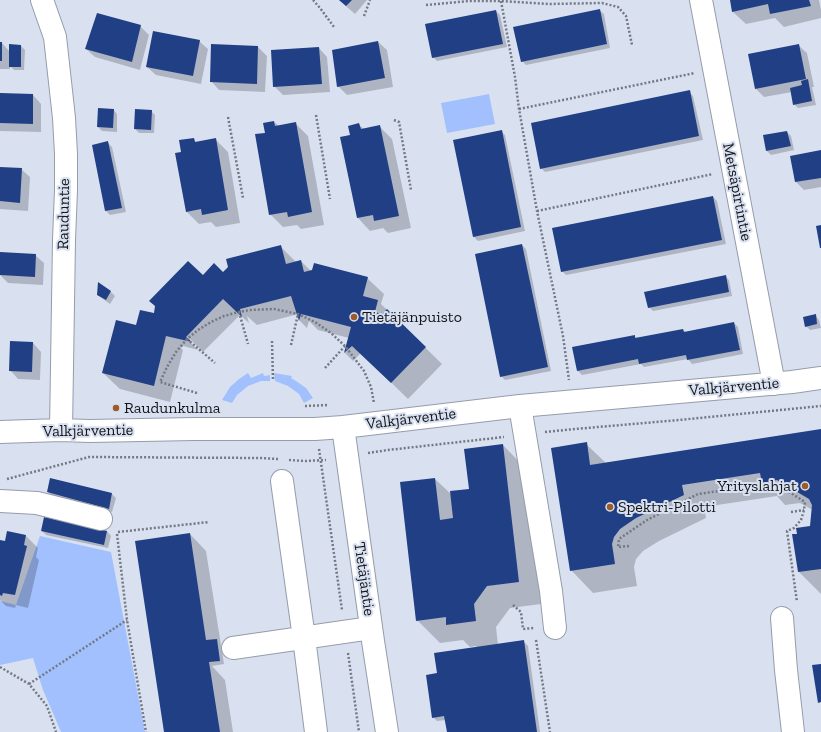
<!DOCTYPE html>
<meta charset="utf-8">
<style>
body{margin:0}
canvas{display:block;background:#d9e1f1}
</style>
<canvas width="821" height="732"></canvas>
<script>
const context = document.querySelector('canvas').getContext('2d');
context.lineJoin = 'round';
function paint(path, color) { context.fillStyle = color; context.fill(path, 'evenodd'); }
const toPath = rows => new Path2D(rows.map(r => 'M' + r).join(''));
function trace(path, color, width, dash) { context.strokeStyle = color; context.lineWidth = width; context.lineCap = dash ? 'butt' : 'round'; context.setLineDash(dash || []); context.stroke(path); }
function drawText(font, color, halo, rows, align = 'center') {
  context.font = font + ' "Zilla Slab",serif'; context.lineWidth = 4; context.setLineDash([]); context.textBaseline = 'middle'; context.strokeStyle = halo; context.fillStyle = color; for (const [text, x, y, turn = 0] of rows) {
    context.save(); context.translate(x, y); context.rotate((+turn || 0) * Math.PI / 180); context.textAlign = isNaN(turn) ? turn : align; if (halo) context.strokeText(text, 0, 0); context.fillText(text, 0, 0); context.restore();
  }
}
paint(toPath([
 [489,94,495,124,447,133,441,103],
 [248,373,251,378,263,373,264,376,270,375,270,381,261,381,248,386,237,395,232,403,222,400,230,387,239,379],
 [274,373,292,376,291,378,296,381,306,388,313,398,304,403,299,394,288,386,275,381],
 [40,536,111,552,145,732,61,732,43,690,33,658,0,665,0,601,16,605]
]), '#a2c0fd');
paint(toPath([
 [339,0,367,0,355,14],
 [731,0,819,0,821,10,821,18,784,27,775,18,746,24,733,12],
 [599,10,604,14,610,48,526,65,522,61],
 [496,11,500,15,507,47,437,61,433,57,426,24],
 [140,26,149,35,140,70,95,57,86,49],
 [199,41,208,49,201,84,156,75,147,67],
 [378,42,387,50,393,87,347,95,338,86],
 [0,43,2,43,10,52,21,46,25,50,24,70,14,70,10,66,10,69,0,69],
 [212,45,258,47,267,56,265,92,219,90,211,81],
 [798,45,807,53,814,87,812,87,816,105,798,108,794,104,792,92,764,97,756,89],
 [319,48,327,57,330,92,283,95,274,86],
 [689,92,693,96,703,140,545,172,541,168],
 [0,94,33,95,41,104,41,132,0,131],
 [113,109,117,114,117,132,102,131,98,127],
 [151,111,155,115,154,133,139,133,135,129],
 [274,122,279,126,295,123,308,136,324,225,301,229,297,225,283,227,270,214,266,133,265,123],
 [359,125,364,129,379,126,392,139,411,228,388,233,383,228,370,231,358,218,341,138,351,136],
 [501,131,505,135,525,231,478,241,474,237],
 [787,132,791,136,794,150,771,155,767,151],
 [193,139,197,143,215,139,228,152,240,223,216,227,211,222,199,224,187,212,182,152],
 [108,143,112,147,126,212,110,215,106,211,93,146],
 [821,151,821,187,804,190,796,182],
 [0,168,21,169,30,177,28,211,0,209],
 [713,197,717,201,726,244,566,275,562,271],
 [522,245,526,249,551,371,505,380,501,376],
 [280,246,296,262,301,261,311,271,367,278,384,294,381,304,442,364,408,399,361,353,353,361,345,353,349,338,318,330,309,321,307,328,300,321,298,314,257,325,247,316,249,323,240,315,203,352,190,339,189,341,198,350,183,346,181,348,183,350,170,402,120,389,103,373,137,326,154,314,203,276,223,273],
 [35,255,44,263,43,285,8,283,0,275,0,264],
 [725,276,729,280,732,296,653,311,649,307],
 [98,284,111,292,115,296,110,304,103,299,98,295],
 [815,315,819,320,821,328,810,330,806,326],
 [734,323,738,327,743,354,692,364,688,359,644,367,641,364,582,375,578,371,573,348,634,336,637,338,683,330,686,332],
 [33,343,41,352,40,380,18,379,10,370],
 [821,430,821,594,799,572,798,535,811,527,813,510,800,503,785,505,777,496,704,507,706,518,659,541,643,551,636,559,634,567,637,586,593,593,571,570,586,444,606,463],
 [503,445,525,468,541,604,510,608,496,627,498,645,524,642,528,646,540,732,448,732,446,720,437,721,433,717,438,674,477,648,476,646,470,647,463,640,440,643,417,620,401,483,435,479,452,495,470,490],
 [51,479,112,494,116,498,112,512,52,496,48,492],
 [45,518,107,531,111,536,108,548,46,535,42,531],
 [190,534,206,551,224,664,212,666,225,680,233,732,165,732],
 [26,536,38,548,36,557,39,560,28,608,16,605,15,608,6,606,0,600,0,542,5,543]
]), '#0003');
paint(toPath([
 [339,0,352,0,346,6],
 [730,0,809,0,811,6,770,14,768,4,732,12],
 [600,9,607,44,521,62,513,27],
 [496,10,503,44,432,58,425,24],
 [97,13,141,25,132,62,85,49],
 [153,31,200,40,193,76,146,67],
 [378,41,385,78,337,87,332,50],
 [0,42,2,42,2,61,0,61],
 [9,44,21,45,21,67,9,67],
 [211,44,258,46,257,84,210,82],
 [799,44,806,79,755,89,748,54],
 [319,47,322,84,273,87,271,50],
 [808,79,812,101,793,105,790,88,802,85,801,81],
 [690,90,699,136,540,169,531,123],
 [0,93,33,94,33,124,0,123],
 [98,108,114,109,113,128,97,127],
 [135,109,152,110,151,130,134,129],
 [274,121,275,126,296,122,312,212,288,217,287,212,269,215,255,134,265,133,263,123],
 [359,123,361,129,380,125,399,216,374,221,373,215,357,218,340,137,350,135,348,126],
 [502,130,521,227,473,237,453,140],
 [787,131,791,146,766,151,763,135],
 [194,138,195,142,216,138,228,210,202,215,201,209,186,212,175,153,181,152,179,140],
 [108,141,122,208,105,211,92,145],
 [821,150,821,178,795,182,790,156],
 [0,167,22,168,20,203,0,201],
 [713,196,722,240,561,272,552,228],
 [821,225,821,248,820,248,816,226],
 [522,244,548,367,500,377,475,254],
 [281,245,286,264,301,260,304,272,312,270,314,263,368,277,363,296,378,300,375,312,382,314,387,309,426,347,391,383,352,346,344,353,351,327,301,314,299,321,291,296,240,309,242,317,223,299,186,337,192,342,166,336,154,386,102,373,116,320,136,325,140,310,154,313,155,306,149,301,188,261,203,275,214,263,223,272,228,267,226,259],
 [0,252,36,254,35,277,0,275],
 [726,275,729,292,648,308,644,292],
 [98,282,111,291,106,300,97,295],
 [816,314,817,324,805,327,803,317],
 [734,322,740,350,687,360,686,355,639,364,638,359,577,371,572,347,635,335,635,338,683,329,684,332],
 [10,341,33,342,32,372,9,371],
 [821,429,821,569,798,572,792,534,797,534,796,528,810,526,812,505,809,499,777,480,762,483,760,473,682,485,684,495,636,518,620,529,614,537,612,544,615,564,570,571,551,448,587,442,590,465],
 [503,444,519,582,487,586,474,604,476,621,446,625,446,617,416,621,400,482,435,478,440,520,453,518,450,491,469,489,464,449],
 [50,478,112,493,109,509,47,492],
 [44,517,107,531,104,545,41,531],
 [7,531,26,535,24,545,27,546,15,595,3,593,2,596,0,595,0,540,5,541],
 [190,533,206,640,217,639,220,661,209,662,220,732,164,732,135,541],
 [524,640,537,732,447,732,444,716,432,718,426,675,437,673,434,653],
 [821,664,821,702,818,703,812,665]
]), '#203f85');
const minor = toPath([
 [42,0,55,37,64,118,66,154,66,190,64,240,61,430],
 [701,0,774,384],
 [520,406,551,591,555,628],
 [343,427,373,641,387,732],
 [0,432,61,430,89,431,194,429,315,429,343,427,520,406,792,382,821,378],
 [282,481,304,638,316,732],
 [0,501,37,503,101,519],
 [782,618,786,670,793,732],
 [233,648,371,628]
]);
trace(minor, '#959caa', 24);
trace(toPath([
 [313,0,320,8,334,27],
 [501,1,515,77,519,109,537,211,563,336,569,380],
 [426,5,469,1,501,1,549,4,602,3,618,7,626,16,632,45],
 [364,16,370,0],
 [519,109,695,73],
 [316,115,330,199],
 [228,117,243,198],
 [394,120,399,122,411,190],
 [537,211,713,174],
 [239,312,248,344],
 [187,339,215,363],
 [272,341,273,381],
 [291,345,298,314],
 [325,368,345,346],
 [197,393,160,382,167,367,176,352,187,339,198,330,211,322,224,316,239,312,250,310,274,309,298,314,315,322,331,333,345,346,364,371,371,387,374,403],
 [305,406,328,405],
 [545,432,575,429,679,420,821,406],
 [319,449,342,610],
 [368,453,388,450,504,437],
 [289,460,305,461,326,460],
 [7,479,89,457,260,458,278,459],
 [791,512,804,510],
 [118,532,209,522],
 [117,534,127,620,146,732],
 [629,546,618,547,619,539,647,520,698,494,775,483,805,502,804,510,801,520,794,528,787,531,797,602],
 [513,605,521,612,523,629,534,628],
 [536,640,550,732],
 [348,653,359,732],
 [0,667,29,684,47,706,56,732],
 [29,684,127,620]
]), '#737882', 2.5, [2, 2]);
trace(minor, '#fff', 22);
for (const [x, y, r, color] of [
 [354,317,4,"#9e5b2a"],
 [116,408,4,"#9e5b2a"],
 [805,486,4,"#9e5b2a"],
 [610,507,4,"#9e5b2a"]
]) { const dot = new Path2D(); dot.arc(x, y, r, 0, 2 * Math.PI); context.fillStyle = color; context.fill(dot); trace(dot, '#d9e1f1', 1.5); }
drawText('16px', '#14171c', '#d9e1f1', [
 ["Metsäpirtintie",737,192,79],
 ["Rauduntie",64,214,-89],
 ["Valkjärventie",734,387,-5],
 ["Valkjärventie",411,419,-7],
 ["Valkjärventie",88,431,-1],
 ["Tietäjäntie",364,579,82]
]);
drawText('16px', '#14171c', '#d9e1f1', [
 ["Tietäjänpuisto",362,317],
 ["Raudunkulma",124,408],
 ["Yrityslahjat",797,486,"right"],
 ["Spektri-Pilotti",618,507]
], 'left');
</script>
